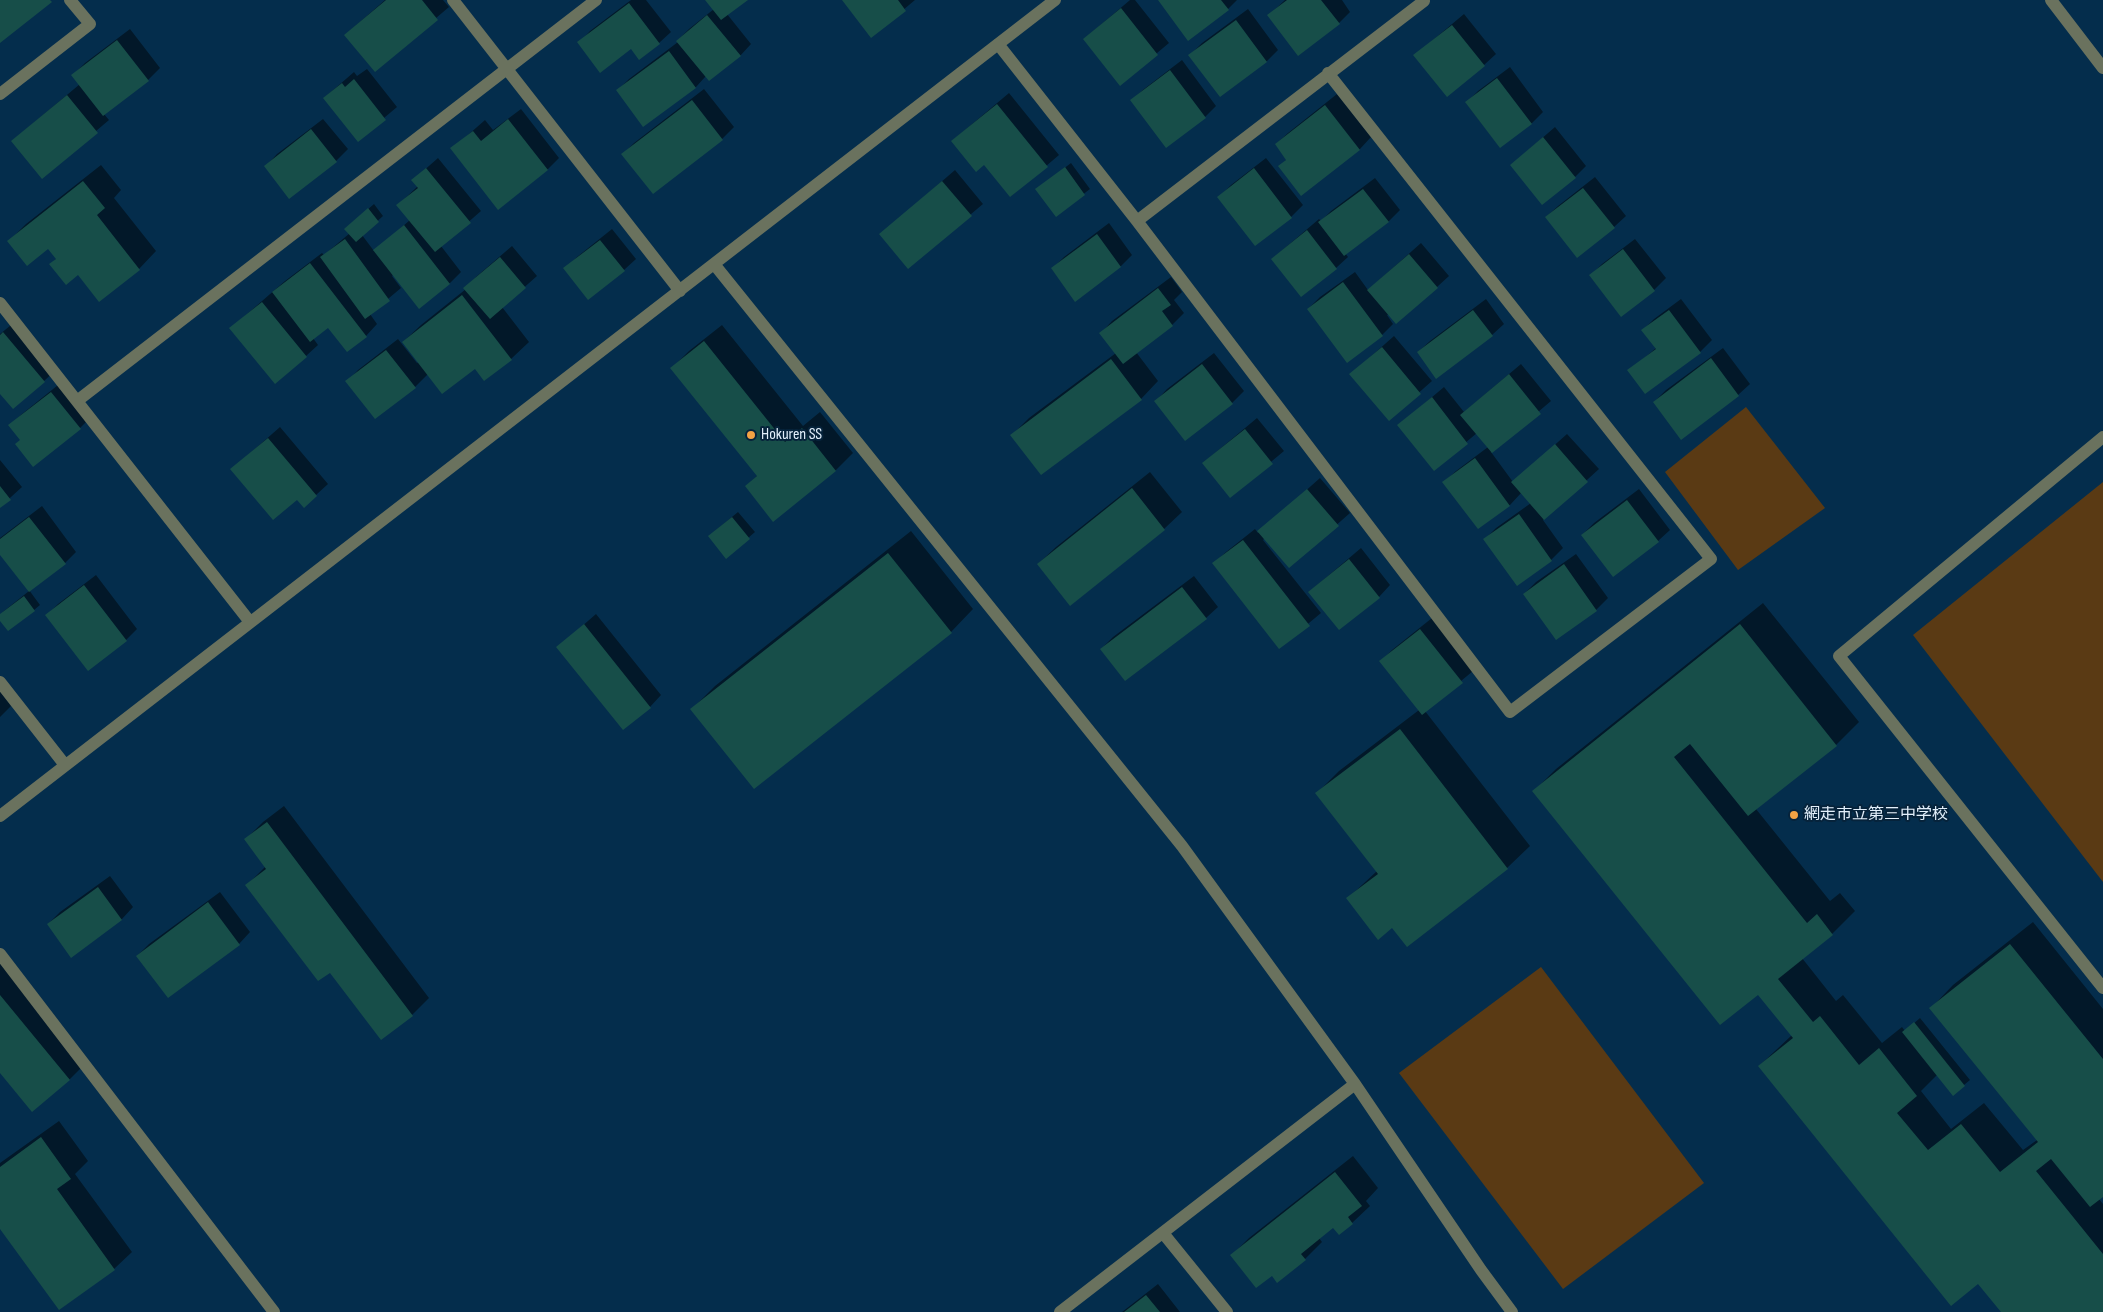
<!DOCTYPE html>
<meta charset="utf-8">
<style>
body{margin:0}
canvas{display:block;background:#042d4c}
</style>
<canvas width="2103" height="1312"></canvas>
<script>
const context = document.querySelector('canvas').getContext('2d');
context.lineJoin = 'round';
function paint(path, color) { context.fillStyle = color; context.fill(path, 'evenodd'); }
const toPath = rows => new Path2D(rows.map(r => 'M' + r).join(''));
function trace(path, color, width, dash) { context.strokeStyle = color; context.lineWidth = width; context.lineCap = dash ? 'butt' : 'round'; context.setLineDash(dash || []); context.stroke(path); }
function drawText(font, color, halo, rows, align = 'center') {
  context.font = font + ' "Sofia Sans Condensed","Noto Sans JP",sans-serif'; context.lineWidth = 4; context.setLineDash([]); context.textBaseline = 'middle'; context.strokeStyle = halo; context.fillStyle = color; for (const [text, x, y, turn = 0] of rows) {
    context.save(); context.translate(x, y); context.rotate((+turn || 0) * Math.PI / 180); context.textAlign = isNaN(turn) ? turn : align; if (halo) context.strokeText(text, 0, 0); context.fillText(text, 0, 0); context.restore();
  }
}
paint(toPath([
 [1746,407,1825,508,1738,570,1665,472],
 [2103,482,2103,882,1913,635],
 [1541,967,1704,1183,1563,1289,1399,1073]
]), '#5a3a14');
paint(toPath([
 [385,0,443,0,449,7,375,70,345,35],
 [631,0,646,0,671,32,659,43,631,48,579,43,590,31],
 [707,0,746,0,727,14,751,44,740,56,706,76,696,87,644,125,618,90,629,79,678,42,677,41,689,29,714,9],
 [843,0,915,0,872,36],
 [1130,0,1135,0,1169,43,1120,84,1084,39],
 [1159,0,1237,0,1228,9],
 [1285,0,1342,0,1350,12,1339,23,1269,15],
 [1248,9,1278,50,1267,61,1220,95,1190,55,1202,43],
 [1464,14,1496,54,1484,65,1415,55],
 [130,29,160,68,148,80,104,114,109,120,42,177,12,141,80,84,73,75,85,63],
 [1182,60,1216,106,1205,117,1132,100,1144,89],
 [1510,67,1543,112,1532,123,1500,147,1466,103,1478,91],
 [367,69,397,107,358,140,324,98,354,72,357,76],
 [704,89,734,127,722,139,653,193,623,154,634,143],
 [1009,93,1059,155,1011,196,984,164,952,141],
 [1337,94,1371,137,1360,149,1302,194,1280,166,1287,159,1276,144,1288,133],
 [521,109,559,158,548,169,498,208,452,149,485,120,493,130],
 [323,119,348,149,336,161,266,166,277,154],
 [1555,127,1586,166,1575,177,1511,165],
 [438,158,481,211,441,246,461,272,450,283,419,307,394,274,392,276,401,288,370,314,377,324,366,336,328,326,313,338,318,345,306,356,231,328,285,281,322,253,324,255,350,233,352,223,374,204,383,216,362,235,374,251,410,220,398,205,418,186,413,180],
 [1266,158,1303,205,1291,217,1255,244,1219,197,1231,185],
 [1071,163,1090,189,1056,215,1037,189],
 [101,165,121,190,114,198,156,251,139,269,99,301,78,273,51,264,57,258,48,248,9,241,26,224],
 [955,170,983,204,908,267,881,234],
 [1595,177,1626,216,1614,227,1546,217,1558,206],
 [1375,178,1400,210,1388,222,1345,253,1348,257,1336,268,1301,295,1272,259,1319,219,1321,221,1331,211],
 [1109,223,1132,255,1121,266,1075,300,1052,269,1064,257],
 [612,229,636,259,624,270,565,269,577,257],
 [1635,239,1666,278,1654,290,1621,315,1590,276,1602,264],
 [1421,243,1449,276,1437,287,1387,315,1393,324,1382,335,1308,309,1320,297,1355,272,1368,290],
 [512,246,537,276,502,307,529,342,511,359,485,380,475,367,428,374,415,387,347,382,358,370,398,339,417,363,419,362,403,342,421,325,466,289,465,288,477,276],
 [1171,277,1182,292,1174,300,1184,313,1172,325,1136,352,1158,381,1141,399,1012,435,1029,418,1116,353,1101,333,1112,321],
 [1486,299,1504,324,1492,335,1437,377,1418,352,1430,341],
 [1681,299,1712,340,1700,352,1629,371,1656,348,1643,330,1654,319],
 [16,321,56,370,44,381,0,392,0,334],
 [722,325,803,426,820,412,853,453,836,470,774,520,746,486,758,475,672,368,689,351],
 [1394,336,1432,381,1389,419,1351,374],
 [1723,348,1750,384,1738,395,1681,439,1654,402,1666,390],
 [1214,353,1244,391,1232,403,1185,439,1156,401,1167,389],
 [1521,364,1551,401,1491,452,1513,482,1567,434,1599,469,1543,520,1563,548,1551,560,1517,584,1485,539,1496,528,1531,503,1522,492,1510,505,1478,528,1444,482,1456,471,1488,447,1477,433,1434,469,1399,425,1444,387,1464,412],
 [63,381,91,417,80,428,21,440,10,425,22,414],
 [1257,418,1284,451,1230,496,1203,463],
 [280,427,328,484,316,495,232,469],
 [0,460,22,487,0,507],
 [1150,472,1182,512,1164,529,1070,605,1038,564,1056,547],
 [1320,478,1350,513,1289,567,1265,538,1263,540,1321,613,1279,648,1214,563,1226,552,1255,529,1258,533],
 [1639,489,1670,530,1658,541,1614,575,1582,535,1594,523],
 [42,506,76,552,65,563,29,590,40,605,34,610,0,619,0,615,4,611,29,591,0,553,0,538],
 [738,512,755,532,726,557,715,531],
 [911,531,973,609,951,632,692,709,715,686],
 [1361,548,1390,585,1379,597,1309,592],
 [1576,554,1608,598,1596,610,1524,594,1536,582],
 [96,575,137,629,126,640,47,615,58,604],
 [1194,576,1218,607,1206,618,1125,680,1101,649,1113,637],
 [1763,603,1859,722,1836,745,1756,809,1830,901,1840,893,1855,911,1832,934,1802,958,1836,1001,1843,995,1882,1043,1902,1027,1905,1031,1920,1018,1970,1080,1953,1094,1937,1075,1921,1091,1951,1129,1984,1103,2023,1150,2037,1140,1931,1008,1953,985,2033,922,2103,1009,2103,1196,2099,1199,2103,1204,2103,1312,2002,1312,1978,1282,1759,1066,1792,1035,1758,993,1534,791,1556,769],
 [596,614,661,695,650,707,558,647],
 [1432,618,1473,671,1425,711,1530,846,1507,868,1393,927,1348,898,1377,871,1317,793,1339,771,1419,710,1381,661,1392,650],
 [0,691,11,706,0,717],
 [284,806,429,998,412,1015,247,885,266,866,246,839,263,822],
 [110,876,133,907,122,919,71,956,48,924,60,912],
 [220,892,250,932,239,944,137,956,149,944],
 [0,957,87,1062,69,1080,0,1071],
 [59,1121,88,1161,75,1174,132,1252,114,1269,60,1308,0,1227,0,1163],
 [1353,1156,1378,1188,1366,1201,1370,1206,1352,1223,1339,1233,1333,1226,1319,1238,1322,1242,1305,1259,1272,1274,1232,1255,1249,1238],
 [1158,1284,1180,1312,1122,1312]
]), '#0007');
paint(toPath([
 [0,0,50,0,52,2,0,43],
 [386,0,422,0,438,20,375,72,344,35],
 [705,0,748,0,721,20],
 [842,0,898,0,906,11,871,38],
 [1158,0,1221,0,1229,10,1188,41],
 [1287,0,1321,0,1340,24,1298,56,1267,15],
 [629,3,660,44,639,60,631,49,600,73,577,42],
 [1121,8,1158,55,1120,86,1083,39],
 [707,15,741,56,709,81,676,41],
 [1236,20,1267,62,1220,97,1188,55],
 [1452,25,1485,66,1447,97,1413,55],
 [117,40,149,81,103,116,71,75],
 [669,51,696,88,643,127,616,90],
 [1170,70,1206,118,1166,148,1130,100],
 [1497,78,1532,124,1500,148,1465,102],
 [354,79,386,120,358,142,323,98,342,83,345,87],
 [67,95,98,133,42,179,11,141],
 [692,100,723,140,653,194,621,154],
 [997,104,1048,167,1010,197,984,165,976,172,951,141],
 [1325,105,1360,150,1301,196,1278,166,1286,160,1275,144],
 [508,119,548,170,498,210,450,148,473,131,481,141],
 [311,129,337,162,289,199,264,166],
 [1543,137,1576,178,1542,205,1510,165],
 [1065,167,1085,195,1056,217,1035,189],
 [426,168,471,223,435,252,396,205,418,188,411,180],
 [1254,168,1292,218,1255,246,1217,197],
 [83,181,105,208,97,215,140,270,99,302,78,275,66,285,49,264,56,259,48,249,27,266,7,241],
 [942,181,972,216,908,269,879,234],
 [1583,188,1615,228,1577,258,1545,217],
 [1363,189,1389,222,1344,256,1318,222],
 [368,208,379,222,356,242,344,229],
 [404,225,450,284,419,309,373,250],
 [1307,230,1337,269,1301,297,1271,259],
 [1097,234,1121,267,1075,302,1051,268],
 [345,239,390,301,365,319,320,257],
 [600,240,625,271,588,300,563,268],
 [1623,249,1655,291,1621,317,1589,275],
 [1409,254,1438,288,1396,324,1367,290],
 [500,257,526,288,490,319,463,288],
 [310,263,367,337,347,352,328,328,310,342,272,292],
 [1343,282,1383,336,1347,363,1307,309],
 [1158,288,1171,305,1162,311,1173,326,1123,364,1099,333],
 [462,295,512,360,484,381,475,369,442,394,402,342],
 [262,302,307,357,275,384,229,328],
 [1473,310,1493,336,1436,379,1417,352],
 [1669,310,1701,353,1645,394,1627,370,1656,349,1641,330],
 [3,332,45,382,13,409,0,394,0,335],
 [704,341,785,442,802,428,836,471,773,522,745,486,757,476,670,368],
 [1382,347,1421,394,1389,421,1349,374],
 [386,350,416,388,375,419,345,381],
 [1711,358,1739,396,1681,440,1653,402],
 [1111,359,1142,400,1041,475,1010,435],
 [1202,364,1233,404,1185,441,1154,401],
 [1509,374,1541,414,1492,453,1460,415],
 [51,392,81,429,33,467,15,444,20,440,8,425],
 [1432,397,1468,444,1434,471,1397,425],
 [1245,429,1273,464,1230,498,1202,463],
 [268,438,317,496,304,508,297,500,273,520,230,469],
 [1555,444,1588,482,1544,520,1511,482],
 [1475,458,1510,506,1478,529,1442,482],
 [0,486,11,500,0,508],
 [1132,488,1165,530,1070,606,1037,564],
 [1307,489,1339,526,1289,568,1257,531],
 [1627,500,1659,542,1613,577,1581,535],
 [1519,514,1552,561,1517,586,1483,539],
 [29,517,66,564,29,592,0,555,0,539],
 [732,517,750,539,726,559,708,536],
 [1243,540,1310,626,1279,649,1212,563],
 [888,553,952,633,754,789,690,709],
 [1349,559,1380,598,1339,630,1308,592],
 [1564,564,1597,611,1556,640,1523,594],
 [84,585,127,641,88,671,45,615],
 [1182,587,1207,619,1125,681,1100,649],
 [24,596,35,611,8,631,0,621,0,614],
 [584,624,651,708,623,730,556,647],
 [1740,624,1837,746,1748,816,1690,744,1674,757,1807,923,1817,914,1833,935,1778,979,1813,1022,1820,1016,1859,1065,1879,1048,1917,1096,1897,1113,1928,1150,1961,1124,2000,1172,2038,1142,1929,1008,2010,944,2103,1059,2103,1197,2090,1207,2051,1159,2036,1171,2103,1254,2103,1312,2001,1312,1978,1284,1951,1306,1758,1066,1793,1038,1758,995,1720,1025,1532,791],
 [1420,629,1463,683,1422,715,1379,661],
 [1400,729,1508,869,1407,947,1392,928,1378,940,1346,898,1378,874,1315,793],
 [267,822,413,1016,381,1040,330,973,318,981,245,885,266,869,244,839],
 [98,887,122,920,71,958,47,924],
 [208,902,240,945,168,998,136,956],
 [0,995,70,1080,32,1112,0,1073],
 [1914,1022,1965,1086,1953,1096,1902,1032],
 [41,1137,71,1179,57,1189,115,1270,59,1310,0,1229,0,1167],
 [1335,1172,1362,1206,1348,1217,1353,1224,1339,1235,1333,1228,1301,1254,1306,1260,1277,1283,1272,1276,1256,1288,1230,1255],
 [1146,1295,1160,1312,1124,1312]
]), '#174e49');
trace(toPath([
 [453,0,680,291],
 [2051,0,2103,68],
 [998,44,1137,221,1510,712,1711,559,1328,73],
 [0,94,90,24,70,0],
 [1137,221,1424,1],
 [714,264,1182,846,1355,1084,1060,1312],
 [0,303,250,622],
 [77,401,596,0],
 [2103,437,1839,656,2103,988],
 [0,682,65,765],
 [0,816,1055,0],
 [0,954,274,1312],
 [1355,1084,1481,1270,1512,1312],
 [1163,1233,1227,1312]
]), '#6a725e', 12);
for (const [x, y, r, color] of [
 [751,435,5,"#f4a344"],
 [1794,815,5,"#f4a344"]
]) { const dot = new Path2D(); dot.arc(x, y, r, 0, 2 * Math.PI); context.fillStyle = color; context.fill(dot); trace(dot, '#06233b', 2); }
drawText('16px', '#e2effb', '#06233b', [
 ["Hokuren SS",761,435],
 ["網走市立第三中学校",1804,815]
], 'left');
</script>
